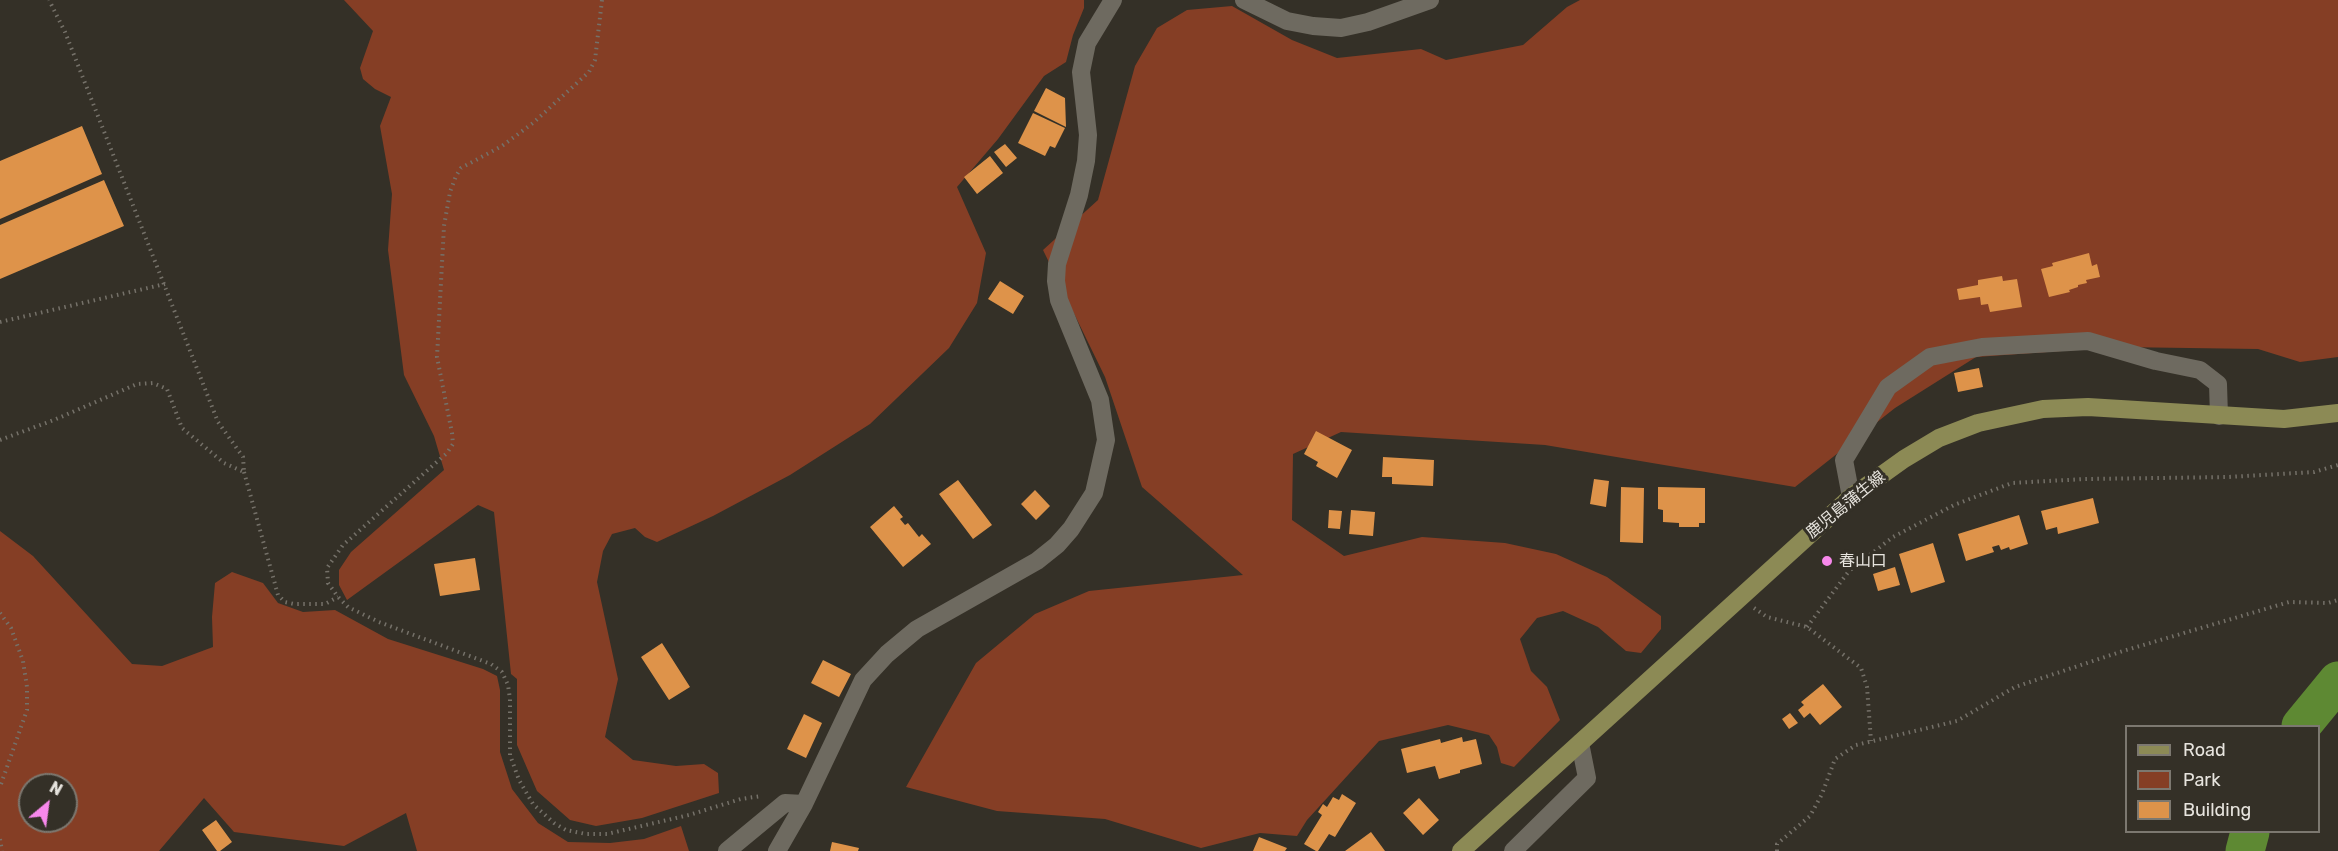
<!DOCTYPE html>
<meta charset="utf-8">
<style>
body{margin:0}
#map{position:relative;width:2338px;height:851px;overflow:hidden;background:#343027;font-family:Rubik,sans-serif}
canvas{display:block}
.legend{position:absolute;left:2125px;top:725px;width:195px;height:108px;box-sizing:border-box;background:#343027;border:2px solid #7c7870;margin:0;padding:8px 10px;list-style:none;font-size:18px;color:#e7e4de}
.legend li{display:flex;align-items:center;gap:12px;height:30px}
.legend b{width:30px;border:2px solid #7c7870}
.north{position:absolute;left:18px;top:773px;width:60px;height:60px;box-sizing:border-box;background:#343027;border:2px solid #7c7870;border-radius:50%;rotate:29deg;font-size:16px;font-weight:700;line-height:24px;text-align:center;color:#e7e4de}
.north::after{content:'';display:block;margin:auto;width:21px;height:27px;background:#f788eb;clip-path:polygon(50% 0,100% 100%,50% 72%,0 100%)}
</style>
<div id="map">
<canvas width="2338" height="851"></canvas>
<ul class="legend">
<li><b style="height:8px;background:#8c8a55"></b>Road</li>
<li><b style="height:16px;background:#853e25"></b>Park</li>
<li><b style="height:16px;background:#de934a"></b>Building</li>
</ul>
<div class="north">N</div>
</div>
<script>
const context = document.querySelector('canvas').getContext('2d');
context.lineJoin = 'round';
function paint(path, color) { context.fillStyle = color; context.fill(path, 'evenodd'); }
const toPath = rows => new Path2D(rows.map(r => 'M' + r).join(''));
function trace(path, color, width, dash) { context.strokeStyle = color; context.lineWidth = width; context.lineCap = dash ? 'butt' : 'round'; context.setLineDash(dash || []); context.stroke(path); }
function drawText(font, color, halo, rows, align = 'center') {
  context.font = font + ' Rubik,"Noto Sans JP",sans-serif'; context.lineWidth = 6; context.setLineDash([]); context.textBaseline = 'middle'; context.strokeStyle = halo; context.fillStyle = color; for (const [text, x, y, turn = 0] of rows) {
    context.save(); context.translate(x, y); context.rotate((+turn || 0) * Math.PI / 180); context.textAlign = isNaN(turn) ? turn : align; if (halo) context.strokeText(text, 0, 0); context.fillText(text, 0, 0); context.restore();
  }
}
paint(toPath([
 [344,0,1084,0,1084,8,1073,35,1066,62,1044,76,998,139,957,187,986,253,977,303,949,348,870,424,790,475,713,516,657,542,645,537,635,528,612,534,603,551,597,582,618,679,605,737,633,760,676,766,704,764,718,773,719,793,642,818,596,826,570,820,537,791,517,745,517,679,511,674,494,512,478,505,347,600,339,585,339,570,351,552,444,470,434,436,404,375,388,250,392,194,380,126,391,97,375,89,363,79,360,68,373,31],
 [1580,0,2338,0,2338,357,2300,362,2258,349,2119,347,1976,357,1895,408,1795,487,1545,445,1341,432,1293,454,1292,520,1344,556,1422,537,1505,543,1556,554,1607,577,1661,616,1661,629,1641,653,1626,651,1598,627,1563,611,1537,618,1520,639,1531,671,1547,687,1560,720,1514,767,1501,763,1497,747,1489,735,1448,725,1379,741,1307,820,1297,836,1260,833,1201,848,1105,819,997,811,906,787,976,663,1035,614,1089,591,1243,575,1142,487,1105,377,1043,250,1098,200,1135,66,1157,28,1187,10,1232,6,1292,40,1337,58,1421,49,1446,60,1523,45,1567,7],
 [0,531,33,556,132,664,162,666,213,647,212,617,215,583,232,572,263,583,278,603,303,612,335,610,388,639,483,669,497,676,500,690,500,752,512,789,538,823,568,842,610,843,644,839,681,826,689,851,417,851,406,813,344,846,234,832,204,798,159,851,0,851],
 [30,785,66,785,66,821,30,821]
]), '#853e25');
trace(toPath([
 [2301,726,2338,681],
 [2245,851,2250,832]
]), '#5e8933', 39);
paint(toPath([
 [1046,88,1065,98,1066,127,1034,111],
 [1033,113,1065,128,1055,148,1050,146,1045,156,1018,143],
 [82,126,102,174,0,219,0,161],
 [1005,144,1017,158,1006,167,994,152],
 [990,156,1003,173,977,194,964,177],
 [104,180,124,226,0,279,0,225],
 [2089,253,2092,266,2097,264,2100,277,2086,280,2087,283,2078,285,2078,287,2069,290,2070,292,2049,297,2041,269,2053,266,2052,263],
 [2002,276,2003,281,2017,279,2022,307,1990,312,1988,304,1981,305,1980,297,1959,300,1957,289,1978,285,1978,280],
 [1000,281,1024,296,1013,314,988,299],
 [1979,368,1983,387,1958,392,1954,373],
 [1316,431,1352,450,1337,478,1316,466,1318,462,1304,454],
 [1383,457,1434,460,1433,486,1392,484,1392,477,1382,477],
 [1594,479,1609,481,1606,507,1590,504],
 [958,480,992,525,973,539,939,494],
 [1621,487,1644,488,1643,543,1620,542],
 [1658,487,1705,488,1705,523,1699,523,1699,527,1679,527,1679,523,1663,522,1663,510,1658,509],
 [1035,490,1050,506,1036,520,1021,504],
 [2093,498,2099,523,2058,534,2057,527,2046,530,2041,511],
 [894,506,903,517,900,519,905,525,908,523,919,537,922,534,931,544,903,567,870,527],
 [1329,510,1342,511,1340,529,1328,528],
 [1351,510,1375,512,1373,536,1349,534],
 [2019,515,2028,544,2010,550,2009,547,2001,550,1999,545,1992,547,1994,552,1966,561,1958,534],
 [1933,543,1945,582,1911,593,1899,554],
 [475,558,480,590,440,596,434,564],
 [1895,567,1900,585,1878,591,1873,574],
 [662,643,690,687,669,700,641,657],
 [823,660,851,674,839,697,811,683],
 [1823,684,1842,707,1820,725,1810,713,1804,718,1798,710,1804,705,1801,702],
 [1790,713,1798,723,1789,729,1782,719],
 [804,714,822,723,806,758,787,749],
 [1462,737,1463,742,1476,739,1482,764,1460,770,1460,773,1439,779,1435,766,1407,773,1401,749,1440,739,1441,743],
 [1342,794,1356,803,1335,837,1329,834,1318,851,1316,851,1304,844,1322,815,1318,812,1323,804,1327,807,1333,797,1339,800],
 [1419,798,1439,820,1423,835,1403,813],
 [216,820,232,842,220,851,217,851,202,830],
 [1371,832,1385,851,1345,851],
 [1259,837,1287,848,1285,851,1253,851],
 [832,842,859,848,858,851,830,851]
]), '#de934a');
trace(toPath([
 [602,0,595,60,589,72,533,123,502,146,461,168,456,176,450,192,444,226,437,357,452,433,453,444,447,453,343,545,327,568,328,583,338,597,348,607,379,622,491,664,502,672,508,685,510,699,510,755,519,780,533,804,554,823,566,830,586,834,607,834,689,815,741,799,761,796],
 [0,322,165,284],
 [0,440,54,420,137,384,153,383,167,389,182,428,224,463,244,472,243,457,218,422,65,32,49,0],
 [244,472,278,595,285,602,294,604,325,604,338,597],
 [1754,608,1767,617,1807,627,1861,668,1867,687,1871,741],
 [0,613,11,628,23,661,27,687,27,710,0,787],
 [1807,627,1849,571,1893,537,1954,505,2012,483,2085,479,2228,477,2314,472,2338,465],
 [0,839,2,851],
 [1777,851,1777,844,1810,816,1822,794,1835,759,1856,745,1957,721,2015,687,2123,651,2289,602,2328,603,2338,600]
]), '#757169', 4, [1.5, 4.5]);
trace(toPath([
 [1244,0,1287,21,1313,26,1341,28,1368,22,1430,0],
 [1851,497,1844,460,1888,387,1930,357,1982,347,2088,341,2156,361,2200,370,2218,384,2219,416],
 [727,851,785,803,804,804],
 [777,851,804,804,863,680,887,654,917,629,1037,561,1057,545,1071,529,1094,493,1106,440,1100,400,1059,300,1056,281,1057,264,1079,195,1086,161,1088,135,1081,72,1087,43,1113,0],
 [1513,851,1587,778,1580,743]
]), '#6e6a60', 18);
trace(toPath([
 [1461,851,1851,497,1904,459,1939,438,1978,423,2043,409,2088,407,2284,419,2338,413]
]), '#8c8a55', 18);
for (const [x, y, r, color] of [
 [1827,561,6,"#f788eb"]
]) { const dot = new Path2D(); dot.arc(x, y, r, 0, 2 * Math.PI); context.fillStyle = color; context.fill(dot); trace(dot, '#343027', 2); }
drawText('16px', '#e7e4de', '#343027', [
 ["鹿児島蒲生線",1846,505,-39]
]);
drawText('16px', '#e7e4de', '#343027', [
 ["春山口",1839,561]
], 'left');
</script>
